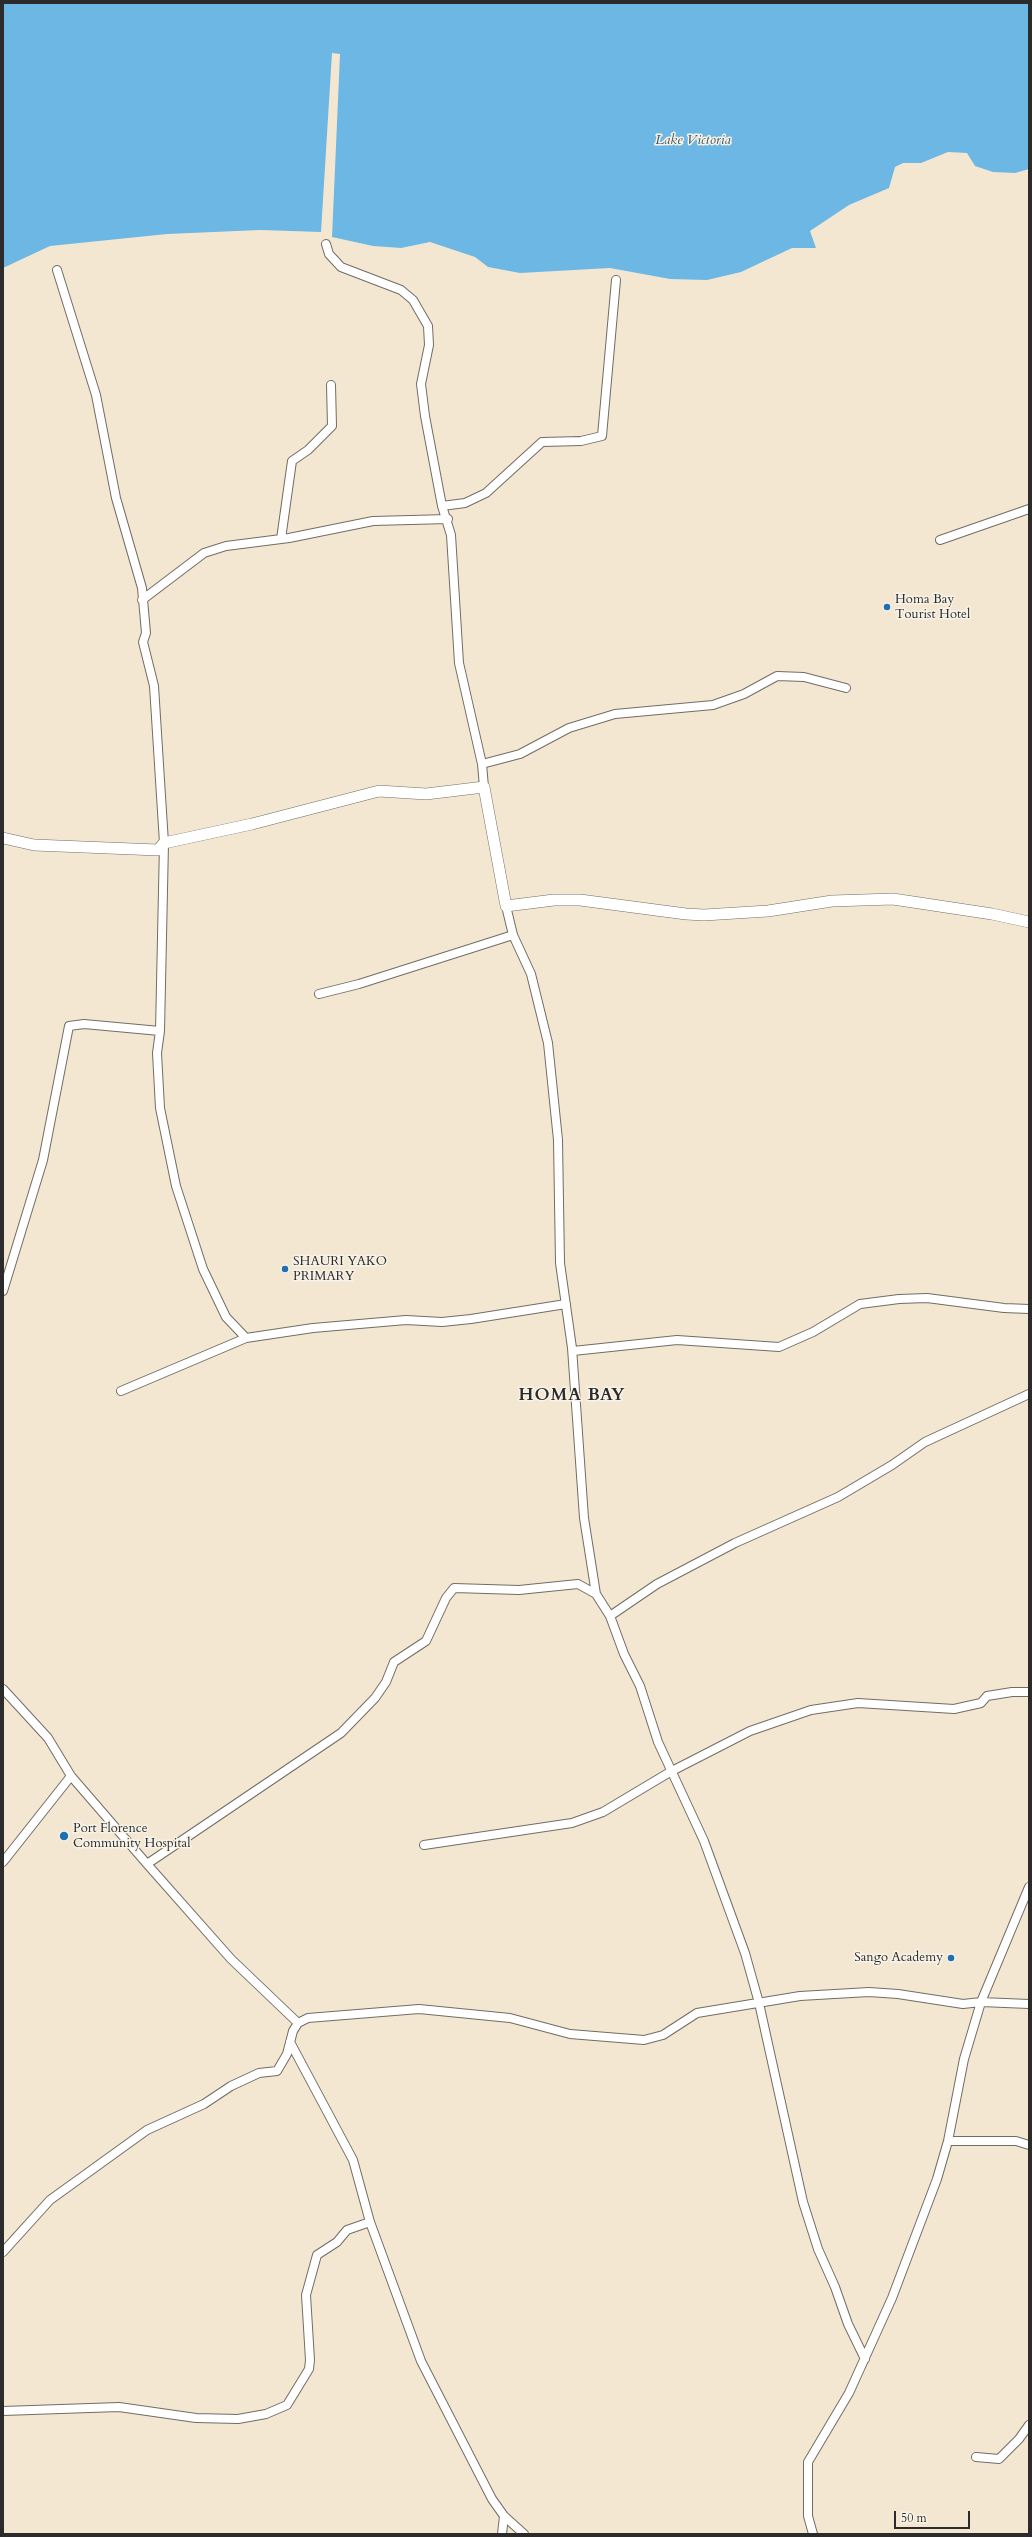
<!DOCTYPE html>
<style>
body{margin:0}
#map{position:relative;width:1032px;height:2537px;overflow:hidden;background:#f4e7d2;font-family:Cardo,serif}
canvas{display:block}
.frame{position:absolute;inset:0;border:4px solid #2b2b2b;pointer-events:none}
.scale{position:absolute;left:894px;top:2511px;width:76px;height:18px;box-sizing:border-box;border:2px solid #2b2b2b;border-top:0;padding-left:5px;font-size:12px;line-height:14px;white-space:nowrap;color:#2b2b2b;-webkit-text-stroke:3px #f7f3e8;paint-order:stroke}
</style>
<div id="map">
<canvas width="1032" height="2537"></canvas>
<div class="frame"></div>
<div class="scale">50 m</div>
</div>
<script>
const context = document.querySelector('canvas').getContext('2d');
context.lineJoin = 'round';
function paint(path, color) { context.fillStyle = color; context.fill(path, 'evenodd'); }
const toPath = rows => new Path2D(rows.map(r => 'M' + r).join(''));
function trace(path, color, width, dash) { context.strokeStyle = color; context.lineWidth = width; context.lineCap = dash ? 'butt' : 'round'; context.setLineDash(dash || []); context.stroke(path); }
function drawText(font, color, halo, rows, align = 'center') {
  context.font = font + ' Cardo,serif'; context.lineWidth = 3; context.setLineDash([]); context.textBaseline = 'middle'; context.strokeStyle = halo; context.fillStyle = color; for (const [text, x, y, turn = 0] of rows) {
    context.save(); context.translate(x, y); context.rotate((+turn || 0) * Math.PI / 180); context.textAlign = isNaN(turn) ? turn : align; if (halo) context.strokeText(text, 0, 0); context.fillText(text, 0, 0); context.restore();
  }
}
paint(toPath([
 [3,3,1029,3,1029,169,1015,173,993,172,975,166,967,153,948,152,921,163,903,163,895,167,889,188,849,205,810,231,816,248,792,248,741,272,707,280,670,279,610,268,520,273,488,267,475,257,430,242,401,248,373,246,332,237,340,54,332,53,321,232,260,230,167,234,50,246,3,268]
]), '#6db7e5');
const street = toPath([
 [326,244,329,254,341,267,401,290,413,300,428,326,429,345,421,384,425,416,442,506,451,535,459,663,482,764,484,787],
 [57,270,96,395,116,498,142,588,146,633,143,642,154,686,164,843,160,1031,157,1053,160,1108,176,1186,203,1269,226,1317,246,1338],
 [442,506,465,503,486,493,542,442,581,441,602,436,616,280],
 [281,539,292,461,308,450,332,426,331,385],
 [940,540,1029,509],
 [142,600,204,553,226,546,289,538,373,521,448,519],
 [482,764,520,754,569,728,615,714,713,705,744,694,777,676,804,677,846,688],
 [506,906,513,935,531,974,548,1043,558,1140,560,1263,572,1348,584,1518,596,1594,610,1616,624,1654,640,1686,658,1742,704,1841,745,1953,759,2003,803,2202,818,2249,835,2287,848,2324,865,2359],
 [319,994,359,984,513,935],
 [3,1291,43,1160,69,1026,84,1024,160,1031],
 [572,1348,573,1351,677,1340,779,1347,813,1332,860,1304,899,1299,927,1298,1004,1308,1029,1309],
 [121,1391,246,1338,313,1328,406,1320,442,1322,471,1319,566,1304],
 [610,1616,657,1584,735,1543,838,1497,892,1465,925,1442,1029,1394],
 [3,1689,48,1738,71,1776,147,1864,231,1959,298,2023],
 [424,1845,572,1823,603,1812,670,1772,750,1731,811,1710,858,1703,954,1709,981,1703,987,1696,1012,1692,1029,1692],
 [3,1862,71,1776],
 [147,1864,341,1733,375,1698,386,1682,394,1662,426,1641,446,1598,454,1588,519,1590,578,1584,596,1594],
 [290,2042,353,2160,370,2222,421,2361,492,2499,504,2516,524,2534],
 [948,2141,1016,2141,1029,2145],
 [3,2252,50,2200,147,2130,204,2104,231,2086,259,2073,277,2071,287,2054,293,2031,298,2023,308,2018,419,2009,510,2018,570,2034,644,2040,663,2035,697,2013,800,1996,869,1992,898,1994,963,2004,981,2002,1029,2004],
 [3,2411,119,2407,196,2418,238,2419,266,2414,287,2405,309,2369,310,2360,306,2295,317,2255,337,2242,347,2230,370,2222],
 [976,2457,999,2459,1019,2439,1029,2425],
 [502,2534,504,2516],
 [813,2534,808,2516,808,2462,849,2393,892,2298,937,2179,948,2141,964,2059,981,2002,1029,1887]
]);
const secondary = toPath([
 [3,838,34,845,158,850,164,843,252,824,379,791,426,794,484,787,506,906,554,900,580,900,686,914,704,915,768,911,832,901,893,899,992,914,1029,922]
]);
trace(street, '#716d65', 10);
trace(secondary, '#716d65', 12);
trace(street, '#fff', 8);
trace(secondary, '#fff', 11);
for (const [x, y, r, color] of [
 [887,607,4,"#1f6fb2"],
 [285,1269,4,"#1f6fb2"],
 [64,1836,5,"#1f6fb2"],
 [951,1958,4,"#1f6fb2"]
]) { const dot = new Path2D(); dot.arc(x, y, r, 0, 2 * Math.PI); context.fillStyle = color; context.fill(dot); trace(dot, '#f7f3e8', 1.5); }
drawText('13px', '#2b2b2b', '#f7f3e8', [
 ["Homa Bay",895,600],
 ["Tourist Hotel",895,615],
 ["SHAURI YAKO",293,1262],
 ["PRIMARY",293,1277],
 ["Port Florence",73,1829],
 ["Community Hospital",73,1844],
 ["Sango Academy",943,1958,"right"]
], 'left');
drawText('italic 14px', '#3f5563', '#f7f3e8', [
 ["Lake Victoria",693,141]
]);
context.letterSpacing = '1px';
drawText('bold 17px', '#2b2b2b', '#f7f3e8', [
 ["HOMA BAY",572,1396]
]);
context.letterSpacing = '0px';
</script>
